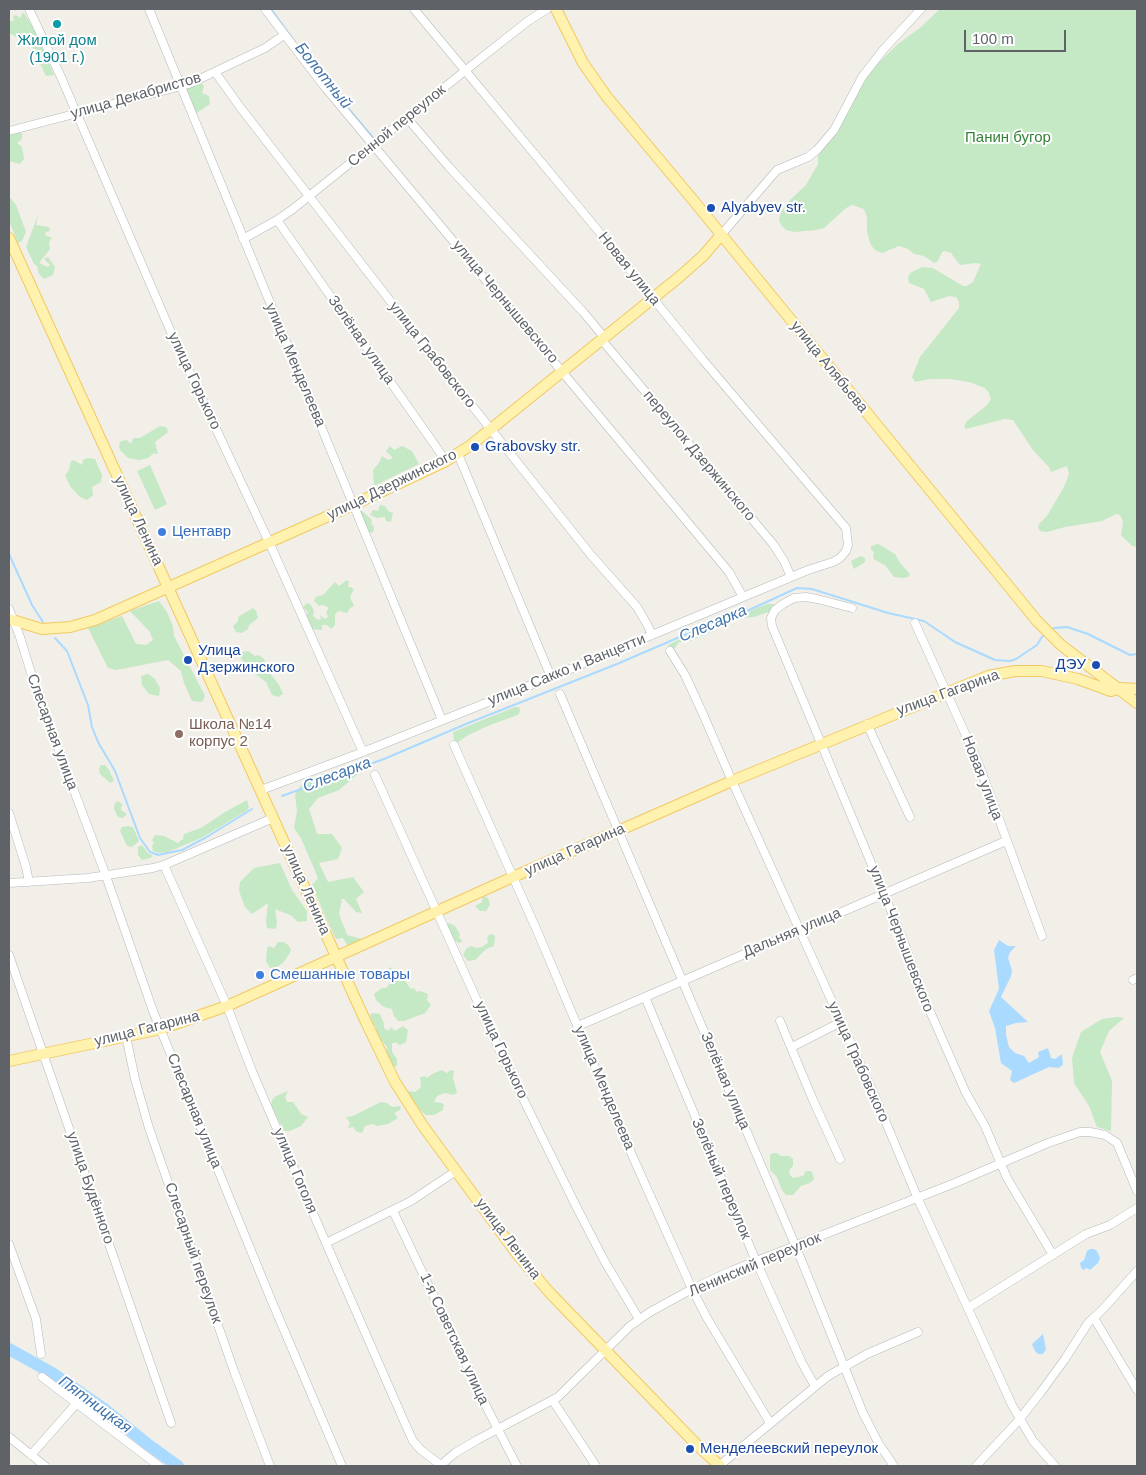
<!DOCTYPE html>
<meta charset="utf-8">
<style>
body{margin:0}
#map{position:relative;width:1146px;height:1475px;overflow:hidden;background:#f1efe8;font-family:Arial,sans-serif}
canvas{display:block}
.frame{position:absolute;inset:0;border:10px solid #5f6368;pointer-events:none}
.scale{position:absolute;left:964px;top:30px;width:102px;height:22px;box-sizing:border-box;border:2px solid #5f6368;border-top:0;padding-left:6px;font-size:15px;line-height:18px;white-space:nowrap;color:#5f6368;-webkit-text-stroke:4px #fff;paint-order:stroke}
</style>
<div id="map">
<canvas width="1146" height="1475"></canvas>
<div class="frame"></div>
<div class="scale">100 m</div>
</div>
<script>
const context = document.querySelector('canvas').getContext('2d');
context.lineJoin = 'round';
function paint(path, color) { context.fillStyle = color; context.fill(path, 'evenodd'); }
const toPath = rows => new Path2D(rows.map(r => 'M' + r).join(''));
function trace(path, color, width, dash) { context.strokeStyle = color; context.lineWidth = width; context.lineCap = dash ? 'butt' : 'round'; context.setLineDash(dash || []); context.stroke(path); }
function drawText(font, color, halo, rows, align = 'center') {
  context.font = font + ' Arial,sans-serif'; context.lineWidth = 4; context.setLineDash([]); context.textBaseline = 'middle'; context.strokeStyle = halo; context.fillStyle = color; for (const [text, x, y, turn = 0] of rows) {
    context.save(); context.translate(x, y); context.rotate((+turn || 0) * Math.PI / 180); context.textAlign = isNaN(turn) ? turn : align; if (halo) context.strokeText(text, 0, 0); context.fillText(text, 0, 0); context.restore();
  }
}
paint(toPath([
 [940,9,1137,9,1137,547,1132,546,1121,535,1123,522,1120,515,1116,514,1102,521,1065,527,1047,532,1040,531,1038,527,1039,524,1047,516,1064,487,1069,474,1067,466,1051,472,1049,467,1033,450,1013,420,1004,419,966,429,964,426,967,421,987,405,991,399,989,393,985,388,969,382,951,379,930,379,915,382,912,377,920,357,959,308,959,302,956,297,949,296,931,302,924,289,909,283,908,278,910,273,922,267,933,268,963,286,967,286,973,282,981,264,976,263,960,265,951,253,945,251,942,252,938,261,934,263,924,256,914,254,908,249,899,246,882,253,875,250,871,245,867,232,867,217,864,209,852,205,846,208,824,228,816,230,794,232,786,230,781,225,779,220,781,212,788,202,806,185,818,164,818,154,833,137,848,112,860,88,873,68,898,44,921,27],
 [23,12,35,30,54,75,46,76,27,36,20,39,9,33,9,22,14,20,13,16,16,15,20,18],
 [200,81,204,86,202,93,209,96,210,104,195,114,190,103,190,96,185,91,189,87],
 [19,132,22,134,22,139,17,143,22,147,24,159,20,164,9,161,9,135],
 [9,196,16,205,26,232,22,241,18,243,9,221],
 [38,215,36,225,49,227,50,231,46,232,45,235,52,238,49,242,50,249,39,263,48,267,50,265,44,259,48,257,55,267,53,275,44,279,39,274,37,266,34,264,26,247],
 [160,426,166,427,168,432,155,442,158,454,154,453,148,458,139,460,128,458,120,450,119,445,121,441,127,440,131,444,133,438,140,438],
 [390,446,394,450,402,446,412,451,419,464,374,486,373,470,379,463,382,456,388,460,393,458,386,451],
 [87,458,95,459,102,475,101,482,92,487,93,495,87,500,80,497,70,486,65,475,69,470,71,461,74,460,82,465,83,460],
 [150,465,167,504,155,510,137,471],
 [380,505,385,506,388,511,393,513,391,522,386,521,385,517,377,518,370,515,373,510,378,511],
 [361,510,372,520,371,523,374,527,374,531,371,533,367,531,360,514],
 [878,544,895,554,900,563,910,574,908,577,902,578,894,577,885,565,875,560,873,557,874,552,871,550,871,546],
 [861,556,865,558,865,562,854,569,851,561],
 [347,580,349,582,348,587,351,587,354,590,350,597,354,606,350,608,347,613,339,611,335,614,335,625,331,629,327,625,322,625,322,630,312,629,306,616,308,612,303,607,307,603,311,605,314,611,313,616,318,620,321,619,320,615,325,619,328,617,326,611,328,610,328,607,322,605,319,606,314,601,316,597,323,595,335,582,339,586],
 [159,601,167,612,173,627,174,636,205,696,202,702,192,701,184,683,181,671,168,660,116,670,108,668,88,628,122,616,136,644,146,645,153,640,150,632,130,611],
 [767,604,776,604,771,611,754,617,741,618,688,642,679,642,675,648,670,649,668,645,691,634],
 [253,608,256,611,258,618,249,625,248,629,242,633,236,632,233,626,238,621,238,617],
 [248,651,255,656,259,655,264,659,269,672,279,685,283,694,278,697,272,695,266,682,251,671,240,657,243,652],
 [148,674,155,679,160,688,159,696,149,694,142,685,141,676],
 [515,707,519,707,520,710,519,714,515,716,490,725,468,735,457,743,454,740,453,732],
 [101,765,105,765,109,770,114,781,110,783,100,774,99,768],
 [351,768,362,771,339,790,318,798,309,809,317,834,332,834,342,848,338,859,319,863,328,882,353,877,364,892,356,899,362,913,356,912,344,899,342,899,339,914,347,935,362,939,348,946,343,938,336,939,325,916,312,885,318,878,301,838,294,828,297,811,295,795,301,785,322,774,334,774],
 [247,800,249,808,246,811,203,837,168,852,158,853,153,851,152,846,154,843,152,840,155,835,164,836,178,843,183,839,184,834,201,828,225,812],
 [118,801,122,804,121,810,127,814,123,818,118,817,114,809,115,803],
 [128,826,133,827,139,841,132,847,127,846,120,831,122,827],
 [142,845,147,852,153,856,150,858,142,860,138,855,138,847],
 [280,863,292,890,307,911,307,921,298,922,292,916,275,909,277,922,276,929,267,928,266,921,268,903,252,914,245,907,239,891,240,882,254,868],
 [483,896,488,898,490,905,486,911,480,911,475,906,482,902],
 [449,923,455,926,460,934,459,938,463,941,459,943,455,941,446,925],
 [492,934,495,936,494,946,486,949,475,960,468,961,463,955,466,949,471,946,476,948,482,947,488,943,487,938,489,935],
 [278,942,283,942,288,945,291,949,290,953,283,963,277,967,270,968,266,961,267,948,269,946,274,948],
 [390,967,403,978,411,989,414,988,417,992,420,991,428,994,427,1000,431,1005,425,1013,404,1021,398,1021,394,1016,392,1009,384,1007,376,1000,374,994,382,988,386,988,394,979,390,977,388,970],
 [373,1013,380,1014,384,1024,384,1028,388,1031,391,1027,395,1031,403,1026,408,1030,406,1042,400,1045,395,1042,392,1044,392,1052,397,1059,397,1066,392,1067,385,1055,387,1047,379,1038,376,1032,376,1027,372,1023,370,1015],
 [1117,1017,1124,1018,1109,1031,1100,1052,1112,1081,1111,1131,1097,1127,1089,1106,1074,1083,1072,1058,1081,1032,1102,1019],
 [442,1070,447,1073,451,1070,454,1071,453,1078,457,1092,454,1095,445,1093,437,1096,434,1102,442,1103,444,1105,443,1110,434,1115,426,1115,421,1111,407,1091,415,1092,421,1087,420,1078,424,1076,427,1078,432,1074],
 [288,1091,285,1097,287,1102,293,1102,301,1114,308,1117,301,1126,290,1131,284,1131,271,1106,272,1100,276,1096],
 [381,1102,387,1103,392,1107,401,1106,400,1110,394,1113,398,1118,388,1124,377,1126,372,1124,365,1126,362,1133,357,1132,353,1127,348,1128,350,1123,346,1117,353,1116],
 [773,1153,777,1153,781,1156,789,1156,793,1159,793,1166,790,1169,789,1174,793,1178,803,1176,806,1171,810,1171,812,1172,814,1179,810,1183,801,1186,793,1195,786,1195,782,1190,777,1177,770,1170,770,1155]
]), '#c5e8c5');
paint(toPath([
 [999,940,1008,946,1016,946,1010,952,1008,958,1012,970,1011,976,1001,997,1028,1022,1016,1023,1006,1026,1006,1035,1009,1047,1015,1053,1024,1056,1029,1063,1039,1057,1038,1052,1048,1048,1051,1058,1055,1059,1062,1054,1063,1065,1058,1068,1049,1067,1014,1083,1010,1080,1012,1071,1001,1063,995,1028,989,1011,999,989,994,950],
 [1090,1249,1094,1249,1097,1251,1100,1258,1098,1263,1090,1270,1087,1268,1083,1270,1081,1267,1080,1263,1084,1260,1087,1251],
 [1043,1334,1046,1349,1043,1354,1038,1354,1035,1351,1032,1344]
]), '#aadaff');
trace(toPath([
 [271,9,295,42],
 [320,75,375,140],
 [9,554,32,605,43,622],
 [1051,630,1054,628,1067,627,1088,634,1130,655,1137,654],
 [55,638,67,651,88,705,92,727,98,742,115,771,140,838,150,852,158,855,182,850,205,838,252,809],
 [282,796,384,759,466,724,617,664,689,633,749,610,797,588,812,589,888,613,924,621,955,642,995,660,1010,661,1016,659,1037,645,1042,637,1045,634]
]), '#aadaff', 2);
trace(toPath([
 [9,1349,52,1373,104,1409,146,1443,178,1466]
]), '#aadaff', 12);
const minor = toPath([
 [29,9,61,77,174,339,269,542,363,752],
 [149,9,442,720],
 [265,9,324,86,729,572,743,597],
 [215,72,240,107,446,373,591,555,637,607,648,626,652,635],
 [407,118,449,167,584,313,604,337],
 [9,131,189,84,265,48,284,35],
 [277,220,446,461],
 [721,235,777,170,808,157,817,150,834,130,862,77,883,50,921,9],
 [243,239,277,220,293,209,466,70,528,21,547,9],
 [601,339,773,544,784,561,791,577],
 [458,454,551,677],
 [852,608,817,599,806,597,794,598,783,604,775,610,771,618,772,626,902,937,925,1000,966,1093,985,1126,1007,1178,1053,1255],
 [9,609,20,637,35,686,106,876,153,1011,270,1297,342,1466],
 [915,623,978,762,1042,936],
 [670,651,685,675,703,714,732,781,874,1094,918,1199,1012,1405,1033,1441,1055,1466],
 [560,694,796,1247,863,1413,879,1444,894,1466],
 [867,724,910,817],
 [454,745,538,933,632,1155,692,1289,707,1318,770,1423],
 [375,775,503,1058,576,1206,605,1262,639,1319],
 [261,790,363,752,551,677,808,570,833,562,840,558,846,551,848,545,846,528,703,360,591,222,414,9],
 [9,813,26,867,29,882],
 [164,865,227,1006,252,1071,326,1243,407,1428,413,1441,421,1450,442,1466],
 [9,883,88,878,153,868,164,865,273,818],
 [9,955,171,1423],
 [1133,980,1137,978],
 [645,997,756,1261,802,1363,815,1386],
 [780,1021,813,1100,840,1159],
 [578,1026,1006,841],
 [126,1036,135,1079,149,1128,234,1371,270,1466],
 [792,1047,841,1022],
 [393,1211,488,1410,517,1466],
 [326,1243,411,1201,456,1171],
 [9,1244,36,1319,41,1354],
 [968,1308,1086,1234,1110,1225,1137,1208],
 [1094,1318,1137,1390],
 [42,1377,159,1466],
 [553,1401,596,1466],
 [9,1437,45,1466],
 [31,1455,76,1404],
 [441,1465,455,1453,477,1440,558,1397,630,1326,650,1312,692,1289,731,1271,955,1183,1048,1143,1080,1132,1090,1132,1105,1135,1117,1143,1137,1191],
 [719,1466,828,1376,867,1354,918,1332],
 [976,1466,1019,1420,1041,1392,1065,1359,1088,1323,1103,1309,1137,1271]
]);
const major = toPath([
 [556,9,583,63,607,97,693,200,1037,621,1061,645,1137,703],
 [9,238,365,1020,395,1082,423,1126,517,1254,549,1292,697,1445,720,1466],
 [9,619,42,629,70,627,95,620,353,505,446,461,471,445,491,429,678,278,703,256,721,235],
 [9,1061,161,1029,227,1006,513,877,732,781,988,676,1015,671,1042,671,1078,679,1111,691,1120,688,1137,689]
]);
trace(minor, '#b5b8bc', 9);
trace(major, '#f2c960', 12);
trace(minor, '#fff', 8);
trace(major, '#fff2af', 10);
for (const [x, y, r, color] of [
 [57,24,5,"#0f9aa8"],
 [711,208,5,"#1a4fb4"],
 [475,447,5,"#1a4fb4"],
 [162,532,5,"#3f7fe0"],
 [188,660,5,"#1a4fb4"],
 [1096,665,5,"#1a4fb4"],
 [179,734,5,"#8d6e63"],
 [260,975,5,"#3f7fe0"],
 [690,1449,5,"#1a4fb4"]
]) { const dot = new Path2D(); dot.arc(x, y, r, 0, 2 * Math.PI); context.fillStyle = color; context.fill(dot); trace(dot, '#fff', 2); }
drawText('15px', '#0d838f', '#fff', [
 ["Жилой дом",57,41],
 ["(1901 г.)",57,58]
]);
drawText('15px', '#5f6368', '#fff', [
 ["улица Декабристов",136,96,-16],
 ["Сенной переулок",397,126,-39],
 ["Новая улица",629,269,51],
 ["улица Чернышевского",505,302,50],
 ["Зелёная улица",361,340,55],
 ["улица Грабовского",432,355,52],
 ["улица Менделеева",295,365,67],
 ["улица Алябьева",829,367,51],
 ["улица Горького",194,381,65],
 ["переулок Дзержинского",699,456,50],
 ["улица Дзержинского",392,485,-26],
 ["улица Ленина",138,521,65],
 ["улица Сакко и Ванцетти",567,670,-22],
 ["улица Гагарина",948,693,-20],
 ["Слесарная улица",52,732,70],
 ["Новая улица",982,778,69],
 ["улица Гагарина",575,850,-24],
 ["улица Ленина",306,890,66],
 ["Дальняя улица",792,933,-23],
 ["улица Чернышевского",901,939,69],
 ["улица Гагарина",147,1029,-14],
 ["улица Горького",501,1050,65],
 ["улица Грабовского",858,1062,66],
 ["Зелёная улица",725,1081,67],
 ["улица Менделеева",604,1088,67],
 ["Слесарная улица",194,1111,68],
 ["улица Гоголя",295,1171,67],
 ["Зелёный переулок",721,1179,67],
 ["улица Будённого",90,1188,71],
 ["улица Ленина",508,1239,53],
 ["Слесарный переулок",193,1253,71],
 ["Ленинский переулок",755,1265,-23],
 ["1-я Советская улица",454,1339,65]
]);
drawText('15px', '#348238', '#fff', [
 ["Панин бугор",1008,138]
]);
drawText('15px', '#164399', '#fff', [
 ["Alyabyev str.",721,208],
 ["Grabovsky str.",485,447],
 ["Улица",198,651],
 ["Дзержинского",198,668],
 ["ДЭУ",1086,665,"right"],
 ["Менделеевский переулок",700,1449]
], 'left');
drawText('15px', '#366cbe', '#fff', [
 ["Центавр",172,532],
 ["Смешанные товары",270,975]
], 'left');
drawText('15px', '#785e54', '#fff', [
 ["Школа №14",189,725],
 ["корпус 2",189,742]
], 'left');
drawText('italic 16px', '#4174aa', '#fff', [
 ["Болотный",323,76,51],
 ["Слесарка",713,624,-23],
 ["Слесарка",337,775,-21],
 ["Пятницкая",95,1405,36]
]);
</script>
